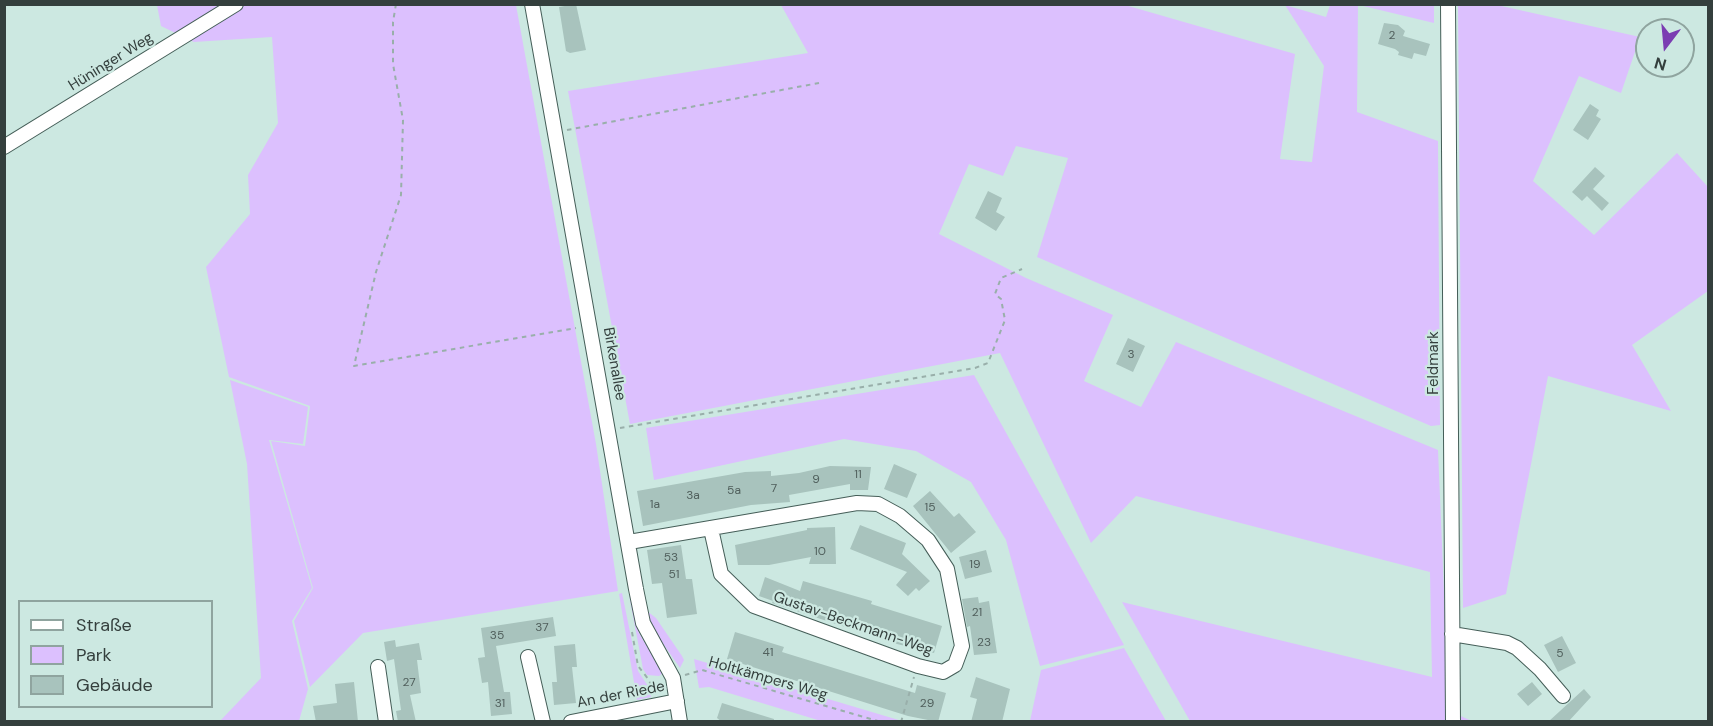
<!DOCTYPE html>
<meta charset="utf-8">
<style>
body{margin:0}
#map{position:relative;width:1713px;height:726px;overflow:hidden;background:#cce8e1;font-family:"DM Sans",sans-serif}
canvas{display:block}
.frame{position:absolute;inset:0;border:6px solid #343f3d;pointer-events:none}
.legend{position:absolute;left:18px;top:600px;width:195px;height:108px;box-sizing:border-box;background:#cce8e1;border:2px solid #8fa49f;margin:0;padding:8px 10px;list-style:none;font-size:18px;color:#343f3d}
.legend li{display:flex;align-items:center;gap:12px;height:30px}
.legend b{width:30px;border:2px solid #8fa49f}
.north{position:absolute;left:1635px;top:18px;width:60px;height:60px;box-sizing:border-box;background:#cce8e1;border:2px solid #8fa49f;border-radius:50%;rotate:196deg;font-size:16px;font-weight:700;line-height:24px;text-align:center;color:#343f3d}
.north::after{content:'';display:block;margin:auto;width:21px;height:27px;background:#7b3db2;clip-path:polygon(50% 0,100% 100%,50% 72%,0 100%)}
</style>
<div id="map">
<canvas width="1713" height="726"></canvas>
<div class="frame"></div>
<ul class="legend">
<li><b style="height:8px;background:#fff"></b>Straße</li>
<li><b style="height:16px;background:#dcc0fe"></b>Park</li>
<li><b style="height:16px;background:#a8c3bd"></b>Gebäude</li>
</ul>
<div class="north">N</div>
</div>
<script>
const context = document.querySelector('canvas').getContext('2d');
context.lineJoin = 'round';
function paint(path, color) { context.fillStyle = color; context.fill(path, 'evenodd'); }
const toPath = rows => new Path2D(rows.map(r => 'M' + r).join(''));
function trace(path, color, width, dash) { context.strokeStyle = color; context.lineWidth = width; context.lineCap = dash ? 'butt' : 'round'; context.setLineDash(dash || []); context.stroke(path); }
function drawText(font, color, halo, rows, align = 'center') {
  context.font = font + ' "DM Sans",sans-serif'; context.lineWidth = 4.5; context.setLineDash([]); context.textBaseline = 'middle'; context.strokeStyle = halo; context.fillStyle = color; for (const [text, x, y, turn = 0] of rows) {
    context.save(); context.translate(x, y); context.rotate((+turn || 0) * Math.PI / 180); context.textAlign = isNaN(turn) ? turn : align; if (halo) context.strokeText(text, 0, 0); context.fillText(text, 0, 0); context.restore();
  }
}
paint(toPath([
 [157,5,516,5,596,444,618,591,363,633,310,687,294,621,313,588,271,441,305,446,310,406,229,377,206,267,250,214,248,175,278,123,272,37,194,42,161,26],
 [781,5,1125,5,1295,54,1280,159,1312,162,1324,66,1285,5,1326,17,1330,5,1358,5,1357,112,1438,141,1440,425,1431,426,1037,257,1068,158,1016,146,1003,176,969,164,939,234,1026,278,1113,315,1084,381,1141,407,1176,342,1438,450,1449,711,1472,721,1190,721,1122,602,1432,677,1430,572,1136,496,1091,543,1000,353,630,424,568,91,808,53],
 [1359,5,1434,5,1434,23],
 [1458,5,1497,5,1640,37,1621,93,1579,76,1533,181,1594,235,1677,153,1708,187,1708,291,1632,345,1671,411,1548,376,1506,594,1463,608],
 [974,375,1124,645,1040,666,1006,540,971,482,916,451,844,439,654,480,646,428],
 [230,380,308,407,303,444,269,440,312,588,292,621,308,689,299,721,220,721,261,678,247,464],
 [622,593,638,671,650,689,651,697,637,700,619,594],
 [629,595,639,633,663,673,659,676,647,675,643,669],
 [647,611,656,618,682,656,684,660,680,668,655,632],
 [1124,648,1166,721,1030,721,1041,670],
 [694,659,902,721,821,721,709,687,699,688]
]), '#dcc0fe');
paint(toPath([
 [576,4,586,50,570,53,566,51,559,7],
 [1384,23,1398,25,1405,31,1403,36,1430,44,1426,56,1414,53,1412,59,1398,55,1399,52,1395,49,1378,44],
 [1590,104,1599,110,1596,116,1601,119,1588,140,1573,130],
 [1595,167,1605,176,1593,189,1609,203,1602,211,1587,196,1582,201,1572,192],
 [988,191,1002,198,996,212,1005,217,996,231,975,218],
 [1128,338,1145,346,1133,372,1116,364],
 [894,464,917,474,907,498,884,489],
 [830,466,871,467,868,490,850,490,850,484,789,495,790,502,751,505,643,526,637,491,745,472,771,471,771,476,799,473],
 [930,491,954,517,959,513,976,532,951,553,913,506],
 [860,525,906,543,902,554,930,581,919,591,916,588,908,596,896,585,907,572,850,549],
 [835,527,836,564,809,564,811,557,769,565,738,565,735,545,807,530,807,528],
 [681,545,686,579,692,579,697,614,667,618,662,583,652,584,647,550],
 [986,550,992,572,965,579,959,557],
 [765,577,800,591,803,581,872,601,871,604,942,626,934,653,897,644,772,603,773,601,759,596],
 [978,597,979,603,989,601,997,653,974,655,970,626,967,627,962,599],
 [553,617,556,636,496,646,504,692,510,692,512,714,491,716,488,682,482,683,478,658,485,657,481,628],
 [735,632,784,647,782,652,915,693,917,685,946,693,938,722,908,716,727,659],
 [1562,636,1576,663,1558,672,1544,645],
 [395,640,396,647,419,643,422,660,417,660,421,693,410,695,416,722,398,722,396,711,401,710,394,659,387,661,384,642],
 [575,644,577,667,572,667,576,703,554,705,552,682,557,682,554,646],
 [976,677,1010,689,1002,722,971,722,977,699,970,697],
 [354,682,358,722,316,722,313,706,337,703,335,684],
 [1532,682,1542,694,1528,706,1517,694],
 [1584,689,1591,697,1568,722,1548,722],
 [722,703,774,719,774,722,722,722,717,718]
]), '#a8c3bd');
const minor = toPath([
 [532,4,636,589,643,623,673,678,680,722],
 [1448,4,1453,722],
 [4,147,236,4],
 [629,542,857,503,878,504,900,516,928,540,947,569,962,646,955,665,943,672,918,666,754,606,721,574,711,529],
 [1452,634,1507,643,1517,648,1540,669,1563,696],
 [528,657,543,722],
 [378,667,386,722],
 [571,722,677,701]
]);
trace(minor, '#455e58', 16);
trace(toPath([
 [396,4,393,22,393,64,403,120,401,195,376,272,354,366,576,328],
 [567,130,819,83],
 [620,428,975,368,988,363,1005,320,1001,299,995,294,1001,278,1022,269],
 [632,632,638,666,649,680,654,693],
 [685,675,702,670,881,722],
 [901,722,914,677]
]), '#99afaa', 2, [4.5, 4.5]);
trace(minor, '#fff', 14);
drawText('12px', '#51605d', null, [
 ["2",1392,36],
 ["3",1131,355],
 ["11",858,475],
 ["9",816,480],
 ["7",774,489],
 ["5a",734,491],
 ["3a",693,496],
 ["1a",655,505],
 ["15",930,508],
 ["10",820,552],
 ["53",671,558],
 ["19",975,565],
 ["51",674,575],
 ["21",977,613],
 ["37",542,628],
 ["35",497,636],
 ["23",984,643],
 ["41",768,653],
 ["5",1560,654],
 ["27",409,683],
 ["31",500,704],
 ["29",927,704]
]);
drawText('15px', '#343f3d', '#cce8e1', [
 ["Hüninger Weg",111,62,-32],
 ["Feldmark",1434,363,-90],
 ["Birkenallee",614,364,80],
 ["Gustav-Beckmann-Weg",853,624,19],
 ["Holtkämpers Weg",768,679,16],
 ["An der Riede",621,695,-11]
]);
</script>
